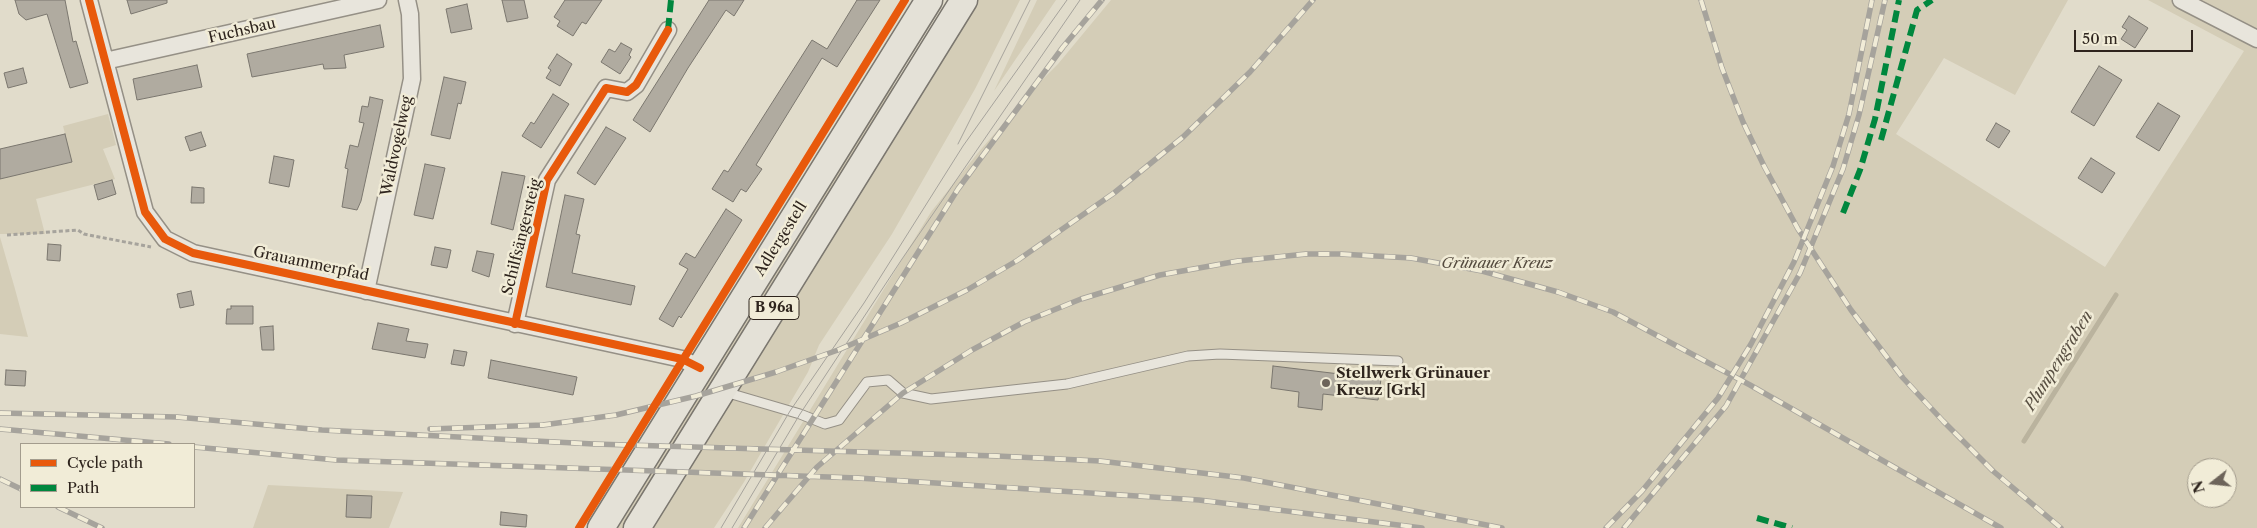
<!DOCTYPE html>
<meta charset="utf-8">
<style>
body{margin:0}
#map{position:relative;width:2257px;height:528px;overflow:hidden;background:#e1dccb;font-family:"Libre Caslon Text",serif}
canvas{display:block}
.legend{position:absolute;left:20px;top:443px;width:175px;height:65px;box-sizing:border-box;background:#f1ecd7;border:1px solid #a39c8d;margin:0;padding:6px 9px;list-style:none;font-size:15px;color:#2e241d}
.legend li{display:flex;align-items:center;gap:10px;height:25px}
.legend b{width:25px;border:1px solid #a39c8d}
.north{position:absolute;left:2187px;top:458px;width:50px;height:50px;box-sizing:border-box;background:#f1ecd7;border:1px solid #a39c8d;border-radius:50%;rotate:254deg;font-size:14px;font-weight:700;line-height:20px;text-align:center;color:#2e241d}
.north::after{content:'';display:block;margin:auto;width:18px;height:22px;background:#6d645a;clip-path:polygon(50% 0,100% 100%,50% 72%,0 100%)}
.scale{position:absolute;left:2074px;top:30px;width:119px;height:22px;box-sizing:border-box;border:2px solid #2e241d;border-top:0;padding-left:6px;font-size:15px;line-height:18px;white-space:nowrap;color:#2e241d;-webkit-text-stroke:4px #f1ecd7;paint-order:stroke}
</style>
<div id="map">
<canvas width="2257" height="528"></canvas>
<ul class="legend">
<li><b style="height:6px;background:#e8590c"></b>Cycle path</li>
<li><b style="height:6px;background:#00873e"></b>Path</li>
</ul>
<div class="north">N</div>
<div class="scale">50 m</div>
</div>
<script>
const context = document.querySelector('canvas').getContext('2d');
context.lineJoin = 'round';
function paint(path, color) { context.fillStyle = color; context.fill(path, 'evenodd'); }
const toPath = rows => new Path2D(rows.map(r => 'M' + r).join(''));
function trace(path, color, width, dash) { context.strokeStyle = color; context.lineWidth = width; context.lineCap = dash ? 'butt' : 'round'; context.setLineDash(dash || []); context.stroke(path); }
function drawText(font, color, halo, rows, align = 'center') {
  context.font = font + ' "Libre Caslon Text",serif'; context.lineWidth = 5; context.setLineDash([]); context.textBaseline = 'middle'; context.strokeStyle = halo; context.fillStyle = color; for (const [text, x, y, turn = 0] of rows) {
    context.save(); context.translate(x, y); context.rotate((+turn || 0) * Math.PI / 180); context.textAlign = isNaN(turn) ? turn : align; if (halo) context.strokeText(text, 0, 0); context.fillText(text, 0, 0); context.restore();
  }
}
paint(toPath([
 [977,0,1020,0,975,89,892,234,819,345,808,372,744,482,714,528,649,528],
 [1037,0,1056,0,994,91],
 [1111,0,2068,0,2015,95,1944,58,1896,134,2105,267,2244,51,2148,0,2257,0,2257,528,738,528,931,212,977,154,1032,90,1058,64],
 [2197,468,2227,468,2227,498,2197,498],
 [892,81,894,89,889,101,624,528,613,528],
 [108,114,116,145,103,149,115,179,36,199,45,234,0,234,0,149,65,134,63,126],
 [0,237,15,289,28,337,0,334],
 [268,485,403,492,389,528,253,528]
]), '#d4cdb7');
trace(toPath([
 [2024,441,2116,295]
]), '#bab39e', 5);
const building = toPath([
 [15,0,65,0,73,42,76,41,88,83,70,88,47,14,26,20,19,14,15,0],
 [127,0,167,0,167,3,131,14,127,0],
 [502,0,524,0,528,18,507,22,502,0],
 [565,0,602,0,586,24,582,22,573,36,557,26,560,21,554,17,565,0],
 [709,0,744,0,734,16,726,10,688,68,650,132,633,120,709,0],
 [857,0,880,0,837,67,822,58,756,165,762,169,746,192,741,189,733,202,712,189,724,170,728,172,812,40,827,49,857,0],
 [467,4,472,29,451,33,446,9,467,4],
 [2129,16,2148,28,2135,48,2121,39,2127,30,2122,27,2129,16],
 [380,25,384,47,344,55,346,68,324,69,323,64,252,77,247,54,380,25],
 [621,43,632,49,629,55,631,57,620,74,601,62,609,49,615,52,621,43],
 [557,54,572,64,560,86,546,78,551,70,548,68,557,54],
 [197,65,202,87,137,100,133,79,197,65],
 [2099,66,2122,80,2094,126,2071,112,2099,66],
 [23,68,27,83,8,88,4,73,23,68],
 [444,77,466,82,461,104,458,103,450,139,431,135,444,77],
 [553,94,569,104,541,148,522,136,531,122,534,124,553,94],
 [370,97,383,100,361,201,357,210,342,207,348,169,345,168,350,145,358,147,364,123,359,122,362,106,368,107,370,97],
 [2158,103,2180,116,2159,151,2136,137,2158,103],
 [1996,123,2010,131,1999,148,1986,140,1996,123],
 [606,127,626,138,595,185,577,173,606,127],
 [201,132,206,146,190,151,185,137,201,132],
 [65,134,72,162,0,179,0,149,65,134],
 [274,156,294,160,289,187,269,183,274,156],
 [2091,158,2115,173,2102,193,2078,178,2091,158],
 [425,164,445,168,433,219,414,215,425,164],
 [502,172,525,176,513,230,491,224,502,172],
 [112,180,116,194,98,200,94,185,112,180],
 [192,187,204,188,204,203,191,203,192,187],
 [565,195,584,199,576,234,580,235,572,273,635,286,631,305,546,287,565,195],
 [726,209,742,220,681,318,679,316,673,327,659,319,688,269,679,264,686,253,695,258,726,209],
 [48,244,61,245,60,261,47,260,48,244],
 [435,247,451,250,447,268,431,265,435,247],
 [477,251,494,254,489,277,472,271,477,251],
 [191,291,194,305,180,308,177,294,191,291],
 [231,306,253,306,253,324,226,324,227,309,231,309,231,306],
 [378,323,409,329,406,341,428,344,425,358,372,349,378,323],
 [273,326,274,350,262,350,260,327,273,326],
 [454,350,467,352,464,366,451,364,454,350],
 [491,360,577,377,573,395,488,378,491,360],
 [1273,366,1381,379,1378,400,1323,394,1322,410,1298,407,1299,392,1271,388,1273,366],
 [6,370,26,371,25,386,5,385,6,370],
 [347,495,372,496,371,518,346,517,347,495],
 [501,512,527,515,526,527,500,525,501,512]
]);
paint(building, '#b0aba0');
trace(building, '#7b776f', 1);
const service = toPath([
 [725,392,800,414,825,424,839,420,867,382,888,380,903,393,931,399,1067,384,1188,356,1220,354,1398,361]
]);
const minor = toPath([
 [89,0,145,212,165,239,193,253,682,359,700,368],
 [2181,0,2257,39],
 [105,61,378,0],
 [366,291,412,79,410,14,407,0],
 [515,324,547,180,606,88,627,92,636,85,668,30]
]);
const primary = toPath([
 [601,528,929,0],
 [637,528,964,0]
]);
trace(service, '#959086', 11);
trace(minor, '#959086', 19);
trace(primary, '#7b776f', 29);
trace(toPath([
 [7,235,78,230,84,234,151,247]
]), '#a6a39c', 3, [4, 2.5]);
trace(service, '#e8e5dc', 9);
trace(minor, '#e8e5dc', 16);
trace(primary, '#e4e1d7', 26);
trace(toPath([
 [958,144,1030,0],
 [721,528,790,411,864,303,963,146,1067,0],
 [732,528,800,414,902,259,1080,0]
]), '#a6a39c', 1);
const rail = toPath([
 [1701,0,1722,68,1743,122,1764,166,1798,229,1851,310,1903,378,1943,421,1993,471,2061,528],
 [0,413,177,417,322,430,594,444,997,456,1100,461,1244,478,1502,528],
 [0,429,169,444],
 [430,429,543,425,616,415,696,396,776,372,838,350,901,323,967,290,1018,260,1114,193,1183,137,1250,72,1313,0],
 [194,447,336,460,858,478,1199,500,1422,528],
 [0,479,21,489],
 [58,507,102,528],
 [744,528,958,189,1063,47,1102,0],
 [765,528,817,467,903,393,972,350,1024,322,1081,299,1160,275,1238,261,1306,254,1340,254,1411,258,1482,271,1558,292,1613,312,1750,385,2001,528],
 [1606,528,1642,491,1718,398,1751,344,1794,262,1833,166,1849,114,1872,0],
 [1624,528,1726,406,1800,273,1843,169,1859,115,1885,0]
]);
trace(rail, '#a6a39c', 5.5);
trace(rail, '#f1ecd7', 4, [11]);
trace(toPath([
 [668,30,671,0],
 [1881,140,1917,10,1932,0],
 [1843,213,1860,170,1875,119,1899,0],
 [1757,518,1792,528]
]), '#00873e', 6, [12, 6]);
trace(toPath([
 [89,0,145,212,165,239,193,253,682,359,700,368],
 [515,324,547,180,606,88,627,92,636,85,668,30],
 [579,528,905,0]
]), '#e8590c', 8);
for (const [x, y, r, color] of [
 [1326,383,5,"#6d645a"]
]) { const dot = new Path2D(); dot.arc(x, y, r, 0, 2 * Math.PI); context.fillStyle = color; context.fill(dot); trace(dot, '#f1ecd7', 2); }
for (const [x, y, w] of [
 [774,308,50]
]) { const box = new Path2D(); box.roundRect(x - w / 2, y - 11.5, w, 23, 4); context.fillStyle = '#f1ecd7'; context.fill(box); trace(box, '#2e241d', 1); }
drawText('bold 14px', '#2e241d', null, [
 ["B 96a",774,308]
]);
drawText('15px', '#2e241d', '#f1ecd7', [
 ["Fuchsbau",242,31,-13],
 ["Waldvogelweg",397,146,-78],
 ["Schilfsängersteig",522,237,-76],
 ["Adlergestell",781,239,-58],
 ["Grauammerpfad",311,264,12]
]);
drawText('italic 15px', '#554b3f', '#f1ecd7', [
 ["Grünauer Kreuz",1497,264]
]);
drawText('bold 15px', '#2e241d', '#f1ecd7', [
 ["Stellwerk Grünauer",1336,374],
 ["Kreuz [Grk]",1336,391]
], 'left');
drawText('italic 16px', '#595043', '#f1ecd7', [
 ["Plumpengraben",2059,361,-58]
]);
</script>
